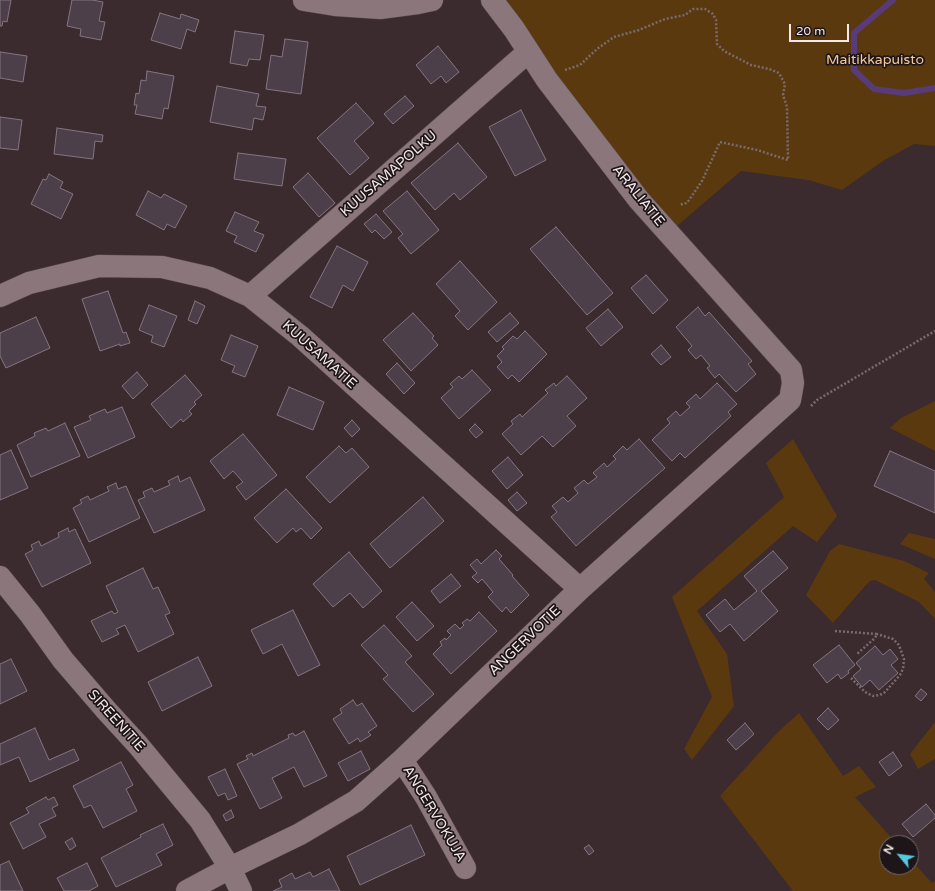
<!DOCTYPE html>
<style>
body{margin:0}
#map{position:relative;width:935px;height:891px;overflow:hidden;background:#3b2b2e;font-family:"Varela Round",sans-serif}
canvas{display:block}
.north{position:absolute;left:879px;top:835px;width:40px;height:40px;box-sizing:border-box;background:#1d1517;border:1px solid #72696b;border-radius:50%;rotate:299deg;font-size:11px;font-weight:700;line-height:16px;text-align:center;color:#f2e7e9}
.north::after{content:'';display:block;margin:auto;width:14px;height:18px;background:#55cadf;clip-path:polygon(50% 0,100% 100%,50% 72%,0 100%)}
.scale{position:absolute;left:789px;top:24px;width:60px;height:18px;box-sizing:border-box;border:2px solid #f2e7e9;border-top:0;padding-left:5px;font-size:12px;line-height:14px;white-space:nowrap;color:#f2e7e9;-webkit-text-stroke:3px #1d1517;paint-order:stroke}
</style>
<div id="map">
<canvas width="935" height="891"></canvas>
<div class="north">N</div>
<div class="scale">20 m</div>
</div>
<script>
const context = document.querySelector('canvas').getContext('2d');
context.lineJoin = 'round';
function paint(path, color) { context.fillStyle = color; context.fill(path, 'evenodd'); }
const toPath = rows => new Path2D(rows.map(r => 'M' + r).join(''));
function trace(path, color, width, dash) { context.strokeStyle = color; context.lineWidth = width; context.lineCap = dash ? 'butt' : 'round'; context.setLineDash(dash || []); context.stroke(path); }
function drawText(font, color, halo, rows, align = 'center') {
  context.font = font + ' "Varela Round",sans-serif'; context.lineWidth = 3.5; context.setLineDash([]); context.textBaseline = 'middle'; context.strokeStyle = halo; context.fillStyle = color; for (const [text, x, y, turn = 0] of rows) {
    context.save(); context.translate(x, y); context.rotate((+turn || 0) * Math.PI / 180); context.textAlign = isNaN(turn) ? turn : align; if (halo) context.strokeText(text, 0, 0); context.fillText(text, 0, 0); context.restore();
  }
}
paint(toPath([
 [505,0,935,0,935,146,914,144,883,161,842,190,808,180,741,171,677,226,660,209,577,103],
 [935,401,935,451,890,428,901,418],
 [793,439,837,516,817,542,793,526,697,611,727,654,734,706,692,760,684,749,712,697,672,597,784,497,766,463],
 [909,533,935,539,935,559,900,544],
 [839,544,904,561,929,573,924,579,935,592,935,619,919,602,875,580,870,581,865,586,833,623,806,595,830,551],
 [799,713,843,776,859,766,876,787,855,797,896,843,887,843,887,867,911,867,911,860,932,883,935,881,935,891,793,891,720,796,778,732],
 [935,722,935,759,918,769,910,754]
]), '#5b390e');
trace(toPath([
 [893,0,854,33,854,70,874,89,904,93,935,88]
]), '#583b78', 6);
const building = toPath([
 [0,0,11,0,7,22,3,21,2,26,0,26,0,0],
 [72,0,92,0,103,2,99,21,105,22,101,40,80,36,81,29,67,26,72,0],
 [160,13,180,19,181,14,199,20,195,32,187,29,181,49,151,40,160,13],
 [235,31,264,35,260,60,249,59,247,66,230,63,235,31],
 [285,39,308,42,301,94,266,89,271,55,282,57,285,39],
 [438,46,459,72,446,83,441,76,431,84,416,65,438,46],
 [0,52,27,56,23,82,0,78,0,52],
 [147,71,174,76,168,109,164,108,162,119,135,114,137,105,134,105,136,93,139,94,141,80,146,81,147,71],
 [217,86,259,94,256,106,266,107,263,120,254,118,252,130,210,122,217,86],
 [405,96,414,106,393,124,384,114,405,96],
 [356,103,374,123,354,141,369,158,350,175,317,138,356,103],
 [521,110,546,160,515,176,489,127,521,110],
 [0,117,22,120,18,150,0,148,0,117],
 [57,128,103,135,102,142,95,141,93,159,54,154,57,128],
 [458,143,487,177,460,200,454,193,435,210,411,183,458,143],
 [238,153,286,159,282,186,234,179,238,153],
 [308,173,335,203,319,217,293,187,308,173],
 [49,174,63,182,60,188,73,194,61,219,31,204,43,179,46,180,49,174],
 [148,191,161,198,164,194,187,206,175,228,167,224,164,230,136,215,148,191],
 [407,191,439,230,411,254,398,238,403,234,383,211,407,191],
 [235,212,259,222,254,231,264,235,256,252,234,242,237,236,226,231,235,212],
 [376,214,392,232,384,239,375,230,372,233,364,224,376,214],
 [556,227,613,293,587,315,530,249,556,227],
 [337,246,368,262,353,291,343,285,332,308,310,297,337,246],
 [460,261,497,302,468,330,455,316,460,311,436,284,460,261],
 [646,275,668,300,653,314,631,288,646,275],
 [108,291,123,333,126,332,130,343,120,346,120,344,100,351,82,299,108,291],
 [195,301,205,306,197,324,188,320,195,301],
 [149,305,177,316,164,347,151,342,153,336,139,330,149,305],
 [698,307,705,316,709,312,752,361,748,364,756,374,736,392,719,374,715,378,707,368,710,366,701,355,696,359,688,350,692,346,676,327,698,307],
 [608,309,623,327,601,346,586,328,608,309],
 [413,313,434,336,432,338,438,345,411,371,383,340,413,313],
 [510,313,519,323,497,342,488,332,510,313],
 [36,317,50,348,6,368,0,356,0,333,36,317],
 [525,331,547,354,519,382,512,375,508,379,497,367,502,362,497,356,504,349,502,347,513,336,517,339,525,331],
 [231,335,258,346,245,377,232,372,235,366,221,360,231,335],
 [661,345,671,357,661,365,651,354,661,345],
 [397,363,415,383,404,394,386,374,397,363],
 [472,370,491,390,459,419,441,398,453,387,450,384,459,376,462,379,472,370],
 [137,372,148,385,133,399,122,386,137,372],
 [185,375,202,395,194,402,196,404,189,411,192,414,183,422,181,419,171,428,151,404,185,375],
 [567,376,587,398,567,416,576,426,553,447,542,436,521,455,502,434,513,424,511,421,520,414,522,417,548,393,545,390,554,383,556,386,567,376],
 [717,383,737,404,728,412,731,416,685,458,680,453,672,461,652,440,670,423,667,419,676,411,680,416,690,407,686,403,696,394,700,399,717,383],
 [289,387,324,402,313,430,277,415,289,387],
 [122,407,135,437,88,458,74,427,91,420,89,416,105,409,107,413,122,407],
 [352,420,360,429,352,437,344,428,352,420],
 [65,423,80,456,31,477,17,445,35,436,34,433,46,428,48,431,65,423],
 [475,424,483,432,476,438,469,430,475,424],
 [243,434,277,475,246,500,236,487,243,482,233,471,224,479,210,461,243,434],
 [639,439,665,468,576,546,551,517,557,512,552,506,563,497,568,502,578,493,574,488,584,480,588,484,597,477,593,473,604,463,607,467,616,459,613,456,623,446,627,450,639,439],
 [339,446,346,453,352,448,369,467,330,503,306,477,339,446],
 [11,450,28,488,0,500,0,455,11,450],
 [890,451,935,471,935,513,874,486,890,451],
 [508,457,523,475,507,489,492,471,508,457],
 [178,476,180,482,190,477,205,510,154,533,138,500,145,497,143,492,152,488,154,492,170,485,168,481,178,476],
 [116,483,118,489,126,486,140,518,89,542,73,508,82,503,80,500,88,496,90,500,109,491,107,487,116,483],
 [286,489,322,528,311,539,301,528,296,532,293,528,277,543,254,518,286,489],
 [517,492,527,503,517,511,508,500,517,492],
 [423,497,444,521,390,568,370,544,423,497],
 [68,528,69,532,75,529,91,563,42,587,25,554,33,550,31,545,39,541,41,546,59,537,58,533,68,528],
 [496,550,502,556,499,559,513,575,512,576,529,595,511,613,506,607,502,612,488,597,493,592,482,579,478,583,472,577,477,573,470,565,477,559,481,564,496,550],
 [773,551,788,568,761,591,778,611,744,641,730,624,720,632,706,615,725,599,734,610,757,591,744,576,773,551],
 [349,552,382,591,363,608,350,593,333,607,313,584,349,552],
 [143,568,153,589,158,587,170,613,165,615,174,634,138,652,125,625,116,629,119,634,102,642,91,621,112,611,114,614,118,612,106,586,143,568],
 [451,574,461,586,440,603,431,591,451,574],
 [412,602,434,626,417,641,396,617,412,602],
 [293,610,320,665,298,676,282,644,263,654,251,630,293,610],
 [479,612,497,631,451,674,433,654,442,645,440,642,445,638,446,640,451,635,447,631,455,624,460,629,464,625,462,623,467,619,470,621,479,612],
 [384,625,412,656,405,662,434,694,413,712,383,679,388,675,361,645,384,625],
 [839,645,855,665,848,671,849,673,841,679,838,674,827,683,813,665,839,645],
 [875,646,883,655,890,649,898,659,891,665,898,673,879,690,870,680,862,687,853,676,861,669,856,663,875,646],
 [198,657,212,686,162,711,148,682,198,657],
 [11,659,27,691,0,704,0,664,11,659],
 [921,689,927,694,921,701,915,696,921,689],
 [353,700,357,706,362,703,377,726,368,732,371,735,360,742,358,738,349,744,333,719,342,713,340,709,353,700],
 [828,708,839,720,828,730,817,719,828,708],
 [745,723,754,734,736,750,727,740,745,723],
 [35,728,49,760,74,749,79,760,30,782,19,757,0,765,0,744,35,728],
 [304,731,327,776,304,787,294,767,272,778,282,798,260,809,237,764,248,759,246,756,252,753,253,756,289,738,288,735,293,733,295,736,304,731],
 [361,751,370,769,348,781,338,763,361,751],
 [893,752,902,766,889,776,879,762,893,752],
 [121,762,133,785,126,789,137,811,103,828,91,805,84,808,73,786,121,762],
 [225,769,237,796,228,800,225,793,218,796,208,777,225,769],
 [46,797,48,800,54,797,58,805,52,808,56,816,39,824,46,837,23,849,10,823,29,813,26,808,46,797],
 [926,804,935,815,935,818,913,837,902,824,926,804],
 [231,810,234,817,226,821,223,815,231,810],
 [163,824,173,845,156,854,162,865,116,887,101,858,141,837,140,835,163,824],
 [411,825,425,855,360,885,347,856,411,825],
 [72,838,76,846,70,850,65,842,72,838],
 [589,845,594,851,589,855,584,848,589,845],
 [9,861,23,891,0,891,0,865,9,861],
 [87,863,98,886,89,891,64,891,57,878,87,863],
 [329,869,340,891,273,891,282,887,279,880,292,873,295,879,310,872,313,877,329,869]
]);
paint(building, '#4d3f49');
trace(building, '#847580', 1);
const street = toPath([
 [304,0,335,5,380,8,418,3,432,0],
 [0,296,29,283,99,266,162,267,210,278,250,296,300,336,580,589],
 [250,296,528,52],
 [0,577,30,614,63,660,106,710,138,745,200,820,230,868,241,891],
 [402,760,426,797,465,868],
 [187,891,230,868,300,834,356,801,402,760,580,589,790,400,793,383,791,370,639,200,547,80,514,29,492,0]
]);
trace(street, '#574a4d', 23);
trace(toPath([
 [565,70,580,65,597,49,614,37,639,30,665,19,685,15,693,9,705,9,713,14,716,20,717,44,724,51,751,65,769,69,779,73,785,84,783,95,787,107,788,160,757,150,720,142,702,181,687,203,679,205],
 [811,406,817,400,935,331],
 [835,631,877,634,875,638,857,654],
 [851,678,865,692,873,696,880,695,885,692,900,675,903,669,904,659,899,645,893,639,877,634]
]), '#796b6e', 2.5, [2, 2]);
trace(street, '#8b777b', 22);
drawText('14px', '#f5c899', '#1d1517', [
 ["Maitikkapuisto",875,60]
]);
drawText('14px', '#f2e7e9', '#1d1517', [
 ["KUUSAMAPOLKU",389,174,-41],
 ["ARALIATIE",638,196,51],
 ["KUUSAMATIE",319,355,42],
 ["ANGERVOTIE",525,641,-44],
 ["SIREENITIE",116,721,48],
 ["ANGERVOKUJA",434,814,59]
]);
</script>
